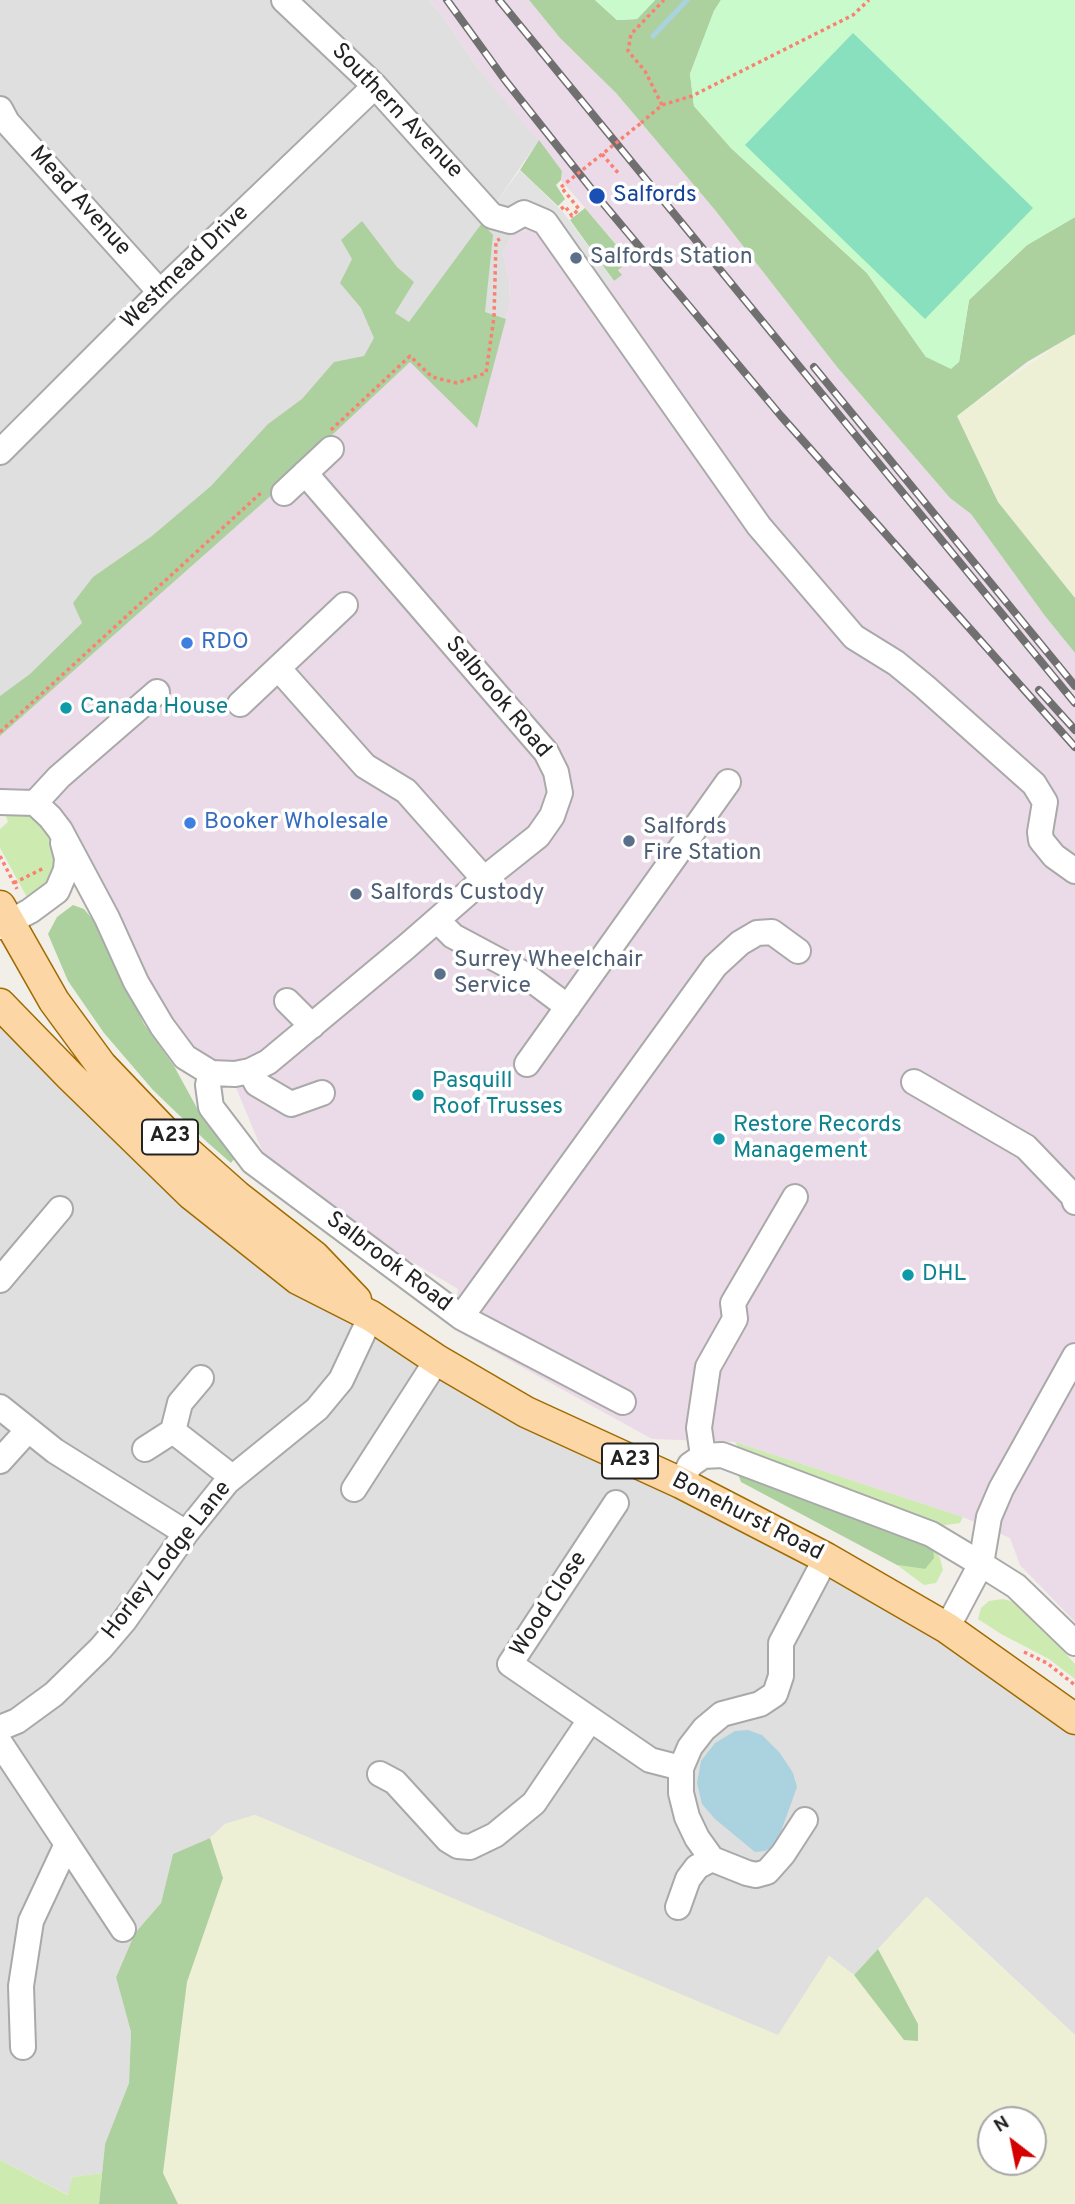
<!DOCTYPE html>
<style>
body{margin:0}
#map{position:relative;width:1075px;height:2204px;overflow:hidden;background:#f2efe9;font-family:Overpass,sans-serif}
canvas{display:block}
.north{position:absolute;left:977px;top:2106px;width:70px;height:70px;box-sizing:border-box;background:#fff;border:2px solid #a7a7a7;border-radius:50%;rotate:328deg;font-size:19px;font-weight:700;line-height:28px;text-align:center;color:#222}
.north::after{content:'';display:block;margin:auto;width:24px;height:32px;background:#d40000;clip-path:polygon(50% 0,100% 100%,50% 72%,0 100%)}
</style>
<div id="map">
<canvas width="1075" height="2204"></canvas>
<div class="north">N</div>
</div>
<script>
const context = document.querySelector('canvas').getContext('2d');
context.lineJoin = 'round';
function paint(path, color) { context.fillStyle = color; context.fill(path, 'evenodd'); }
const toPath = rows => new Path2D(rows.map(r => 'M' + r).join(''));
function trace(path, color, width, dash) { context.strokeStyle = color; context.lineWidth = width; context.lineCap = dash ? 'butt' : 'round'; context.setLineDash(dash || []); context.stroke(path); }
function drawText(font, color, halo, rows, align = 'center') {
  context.font = font + ' Overpass,sans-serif'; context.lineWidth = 7; context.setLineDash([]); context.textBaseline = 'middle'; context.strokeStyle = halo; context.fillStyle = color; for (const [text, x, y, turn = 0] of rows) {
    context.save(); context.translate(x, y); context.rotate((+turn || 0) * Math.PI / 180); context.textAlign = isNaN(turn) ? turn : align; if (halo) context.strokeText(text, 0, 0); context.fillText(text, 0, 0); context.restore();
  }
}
paint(toPath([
 [0,0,429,0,444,18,478,68,539,140,497,201,513,234,503,253,509,279,510,303,500,341,0,736],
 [0,1004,217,1216,872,1599,940,1642,1075,1736,1075,2035,927,1897,854,1975,829,1956,778,2036,255,1815,225,1824,210,1838,173,1854,161,1903,135,1933,116,1976,131,2032,129,2083,105,2144,102,2173,72,2177,69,2195,0,2160]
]), '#e0dfdf');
paint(toPath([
 [429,0,529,0,560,38,616,93,715,210,837,367,950,498,971,514,1045,616,1075,653,1075,1622,1020,1565,1010,1538,963,1517,735,1442,652,1439,453,1329,458,1289,409,1260,406,1264,307,1191,264,1155,227,1066,196,1055,169,1018,44,796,27,789,0,788,0,736,275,492,332,435,411,362,476,427,510,303,509,279,503,253,513,234,531,230,539,234,587,300,621,275,616,260,624,253,561,180,562,171,478,68,444,18]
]), '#ebdbe8');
paint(toPath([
 [1075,333,1075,598,998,502,957,415],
 [255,1815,778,2035,829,1956,854,1975,926,1897,1075,2035,1075,2204,178,2204,163,2173,187,1982,223,1878,210,1838,225,1824],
 [991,2120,1033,2120,1033,2162,991,2162]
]), '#eef0d5');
paint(toPath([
 [27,812,44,827,59,856,52,879,29,901,0,848,0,829,8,822,5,814],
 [735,1442,963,1517,960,1523,934,1527,740,1450],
 [933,1546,940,1558,943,1570,936,1583,924,1585,897,1565,925,1569],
 [1003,1599,1018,1603,1037,1621,1075,1664,1075,1679,1049,1659,1001,1634,978,1619,981,1608,989,1601],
 [0,2160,68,2195,72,2177,102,2173,99,2204,0,2204]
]), '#cdebb0');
paint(toPath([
 [529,0,595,0,617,20,637,19,655,0,721,0,714,11,690,74,694,106,731,148,867,273,926,357,959,362,969,300,1027,245,1075,217,1075,334,1027,362,957,416,998,502,1075,598,1075,653,1045,616,971,514,950,498,837,367,715,210,616,93,560,38],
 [539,140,562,171,561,180,556,185,565,199,558,206,520,170],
 [585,208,624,254,616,260,622,267,618,270,622,275,614,281,570,220],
 [362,221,397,267,414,282,395,313,409,322,482,223,493,235,485,312,506,319,477,428,410,362,332,435,275,492,0,736,0,696,30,674,82,623,73,603,93,577,152,536,211,486,268,424,302,399,334,362,364,356,374,338,361,308,340,283,352,259,341,240],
 [73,905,84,909,94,921,144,1024,174,1066,203,1119,213,1120,237,1155,231,1163,207,1142,153,1090,104,1033,68,981,48,934,57,917],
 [737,1472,933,1546,934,1558,925,1569,897,1565,741,1482],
 [210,1838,223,1878,187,1982,163,2173,178,2204,99,2204,105,2144,129,2083,131,2032,116,1977,135,1933,161,1903,173,1854],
 [878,1949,918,2024,918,2041,904,2040,854,1975]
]), '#add19e');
paint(toPath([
 [595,0,655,0,637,19,617,20],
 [721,0,1075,0,1075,217,1027,245,969,300,959,362,951,369,926,357,867,273,731,148,694,106,690,74,714,11]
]), '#c8facc');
paint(toPath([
 [853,33,1033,208,925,319,745,145]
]), '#88e0be');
paint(toPath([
 [520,170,563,212,614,281,587,300,539,234,531,230,513,234,497,201]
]), '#e2e2e2');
paint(toPath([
 [748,1730,762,1735,780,1753,793,1773,797,1787,779,1837,772,1847,765,1851,755,1852,715,1819,702,1804,697,1783,701,1761,715,1743,735,1731]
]), '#aad3df');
trace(toPath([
 [653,36,687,0]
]), '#aad3df', 5);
const minor = toPath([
 [284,0,375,86,492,216,510,221,524,213,545,222,759,526,854,637,896,663,924,686,1034,784,1045,802,1040,832,1041,840,1054,856,1075,871],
 [0,109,7,122,160,292],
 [0,452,160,292,375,86],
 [284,493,331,449],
 [278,668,365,766,406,791,484,879],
 [240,704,345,605],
 [0,802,35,803,50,817,60,830,107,918,136,982,162,1026,185,1057,211,1073,208,1085,211,1107,253,1162,461,1317,623,1402],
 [35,803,59,777,157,692],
 [437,920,453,936,524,974,568,1007],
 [0,927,30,911,57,891,66,870,67,858,63,843],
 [287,1001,312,1026],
 [527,1064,728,782],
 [250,1071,257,1084,291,1104,322,1093],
 [211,1073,235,1074,250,1071,268,1062,406,947,484,879,538,836,552,816,560,793,556,772,546,752,305,473],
 [914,1082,1026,1147,1073,1196,1075,1202],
 [0,1280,60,1209],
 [461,1317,715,966,740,943,757,933,772,932,798,951],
 [201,1378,180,1403,173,1431,232,1477],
 [0,1407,55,1451,186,1533],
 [145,1449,173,1431],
 [703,1456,699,1428,708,1367,735,1319,733,1303,795,1197],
 [0,1461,28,1430],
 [681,1483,690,1465,703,1456,722,1455,931,1534,981,1564,989,1517,1001,1489,1075,1356],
 [354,1489,437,1360],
 [616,1503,510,1664,650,1760,681,1768],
 [947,1628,981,1564,1016,1586,1075,1643],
 [0,1728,17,1721,54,1694,101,1648,124,1621,186,1533,227,1482,317,1409,341,1380,371,1316],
 [0,1743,67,1844,31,1921,21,1986,23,2047],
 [380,1774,395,1782,448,1840,458,1846,470,1847,495,1835,534,1803,590,1720],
 [805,1820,783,1854,767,1872,756,1875,747,1873,712,1859,697,1838,687,1817,681,1793,681,1768,690,1747,704,1729,722,1714,760,1704,775,1694,781,1676,781,1643,826,1558],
 [67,1844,123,1929],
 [678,1907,688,1879,697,1867,712,1859]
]);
const major = toPath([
 [0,906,54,1001,101,1065,165,1132,237,1196,314,1256,356,1300],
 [0,1004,71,1077,191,1194,298,1279,371,1316,437,1360,526,1412,681,1483,826,1558,947,1628,1075,1719]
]);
trace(minor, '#a9a9a9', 28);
trace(major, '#a06b00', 33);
trace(toPath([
 [662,105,645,71,628,51,631,34,664,0],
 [641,123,662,105,692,96,853,15,869,0],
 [602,154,619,174],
 [561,209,565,206,572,216,579,209,561,187],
 [331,430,410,356,432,377,457,383,486,373,494,317,496,241,500,239],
 [0,732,263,491],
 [0,856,17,889],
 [14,883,44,868],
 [1024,1652,1047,1663,1075,1685]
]), '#fa8072', 3.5, [3.5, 3.5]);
trace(minor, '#fff', 24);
trace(major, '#fcd6a4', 30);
const rail = toPath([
 [447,0,505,80,597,196,781,416,1075,747],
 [499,0,1075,703],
 [814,367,1075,686],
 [1039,690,1075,730]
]);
trace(rail, '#707070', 8);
trace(rail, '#fff', 5, [16]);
trace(toPath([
 [561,187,641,123]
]), '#fa8072', 3.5, [3.5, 3.5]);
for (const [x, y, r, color] of [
 [597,196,9,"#1a4fb4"],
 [576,258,7,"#5c6f8a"],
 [187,643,7,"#3f7fe0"],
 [66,708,7,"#0f9aa8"],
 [190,823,7,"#3f7fe0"],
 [629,841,7,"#5c6f8a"],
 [356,894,7,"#5c6f8a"],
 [440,974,7,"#5c6f8a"],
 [418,1095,7,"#0f9aa8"],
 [719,1139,7,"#0f9aa8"],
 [908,1275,7,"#0f9aa8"]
]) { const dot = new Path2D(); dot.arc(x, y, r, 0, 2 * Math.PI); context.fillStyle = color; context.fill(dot); trace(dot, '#fff', 2.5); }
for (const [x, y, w] of [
 [170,1137,56],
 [630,1461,56]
]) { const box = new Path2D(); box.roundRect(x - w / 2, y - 17.5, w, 35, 5); context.fillStyle = '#fff'; context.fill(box); trace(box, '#222', 2); }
drawText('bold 21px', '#222', null, [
 ["A23",170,1137],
 ["A23",630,1461]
]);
drawText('23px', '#222', '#fff', [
 ["Southern Avenue",396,112,46],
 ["Mead Avenue",79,202,48],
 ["Westmead Drive",186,268,-44],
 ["Salbrook Road",497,698,50],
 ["Salbrook Road",388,1263,37],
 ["Bonehurst Road",747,1518,27],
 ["Horley Lodge Lane",168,1561,-52],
 ["Wood Close",550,1605,-57]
]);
drawText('23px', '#164399', '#fff', [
 ["Salfords",613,196]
], 'left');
drawText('23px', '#4e5e75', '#fff', [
 ["Salfords Station",590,258],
 ["Salfords",643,828],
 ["Fire Station",643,854],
 ["Salfords Custody",370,894],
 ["Surrey Wheelchair",454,961],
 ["Service",454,987]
], 'left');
drawText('23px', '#366cbe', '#fff', [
 ["RDO",201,643],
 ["Booker Wholesale",204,823]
], 'left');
drawText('23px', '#0d838f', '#fff', [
 ["Canada House",80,708],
 ["Pasquill",432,1082],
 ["Roof Trusses",432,1108],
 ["Restore Records",733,1126],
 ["Management",733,1152],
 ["DHL",922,1275]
], 'left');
</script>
